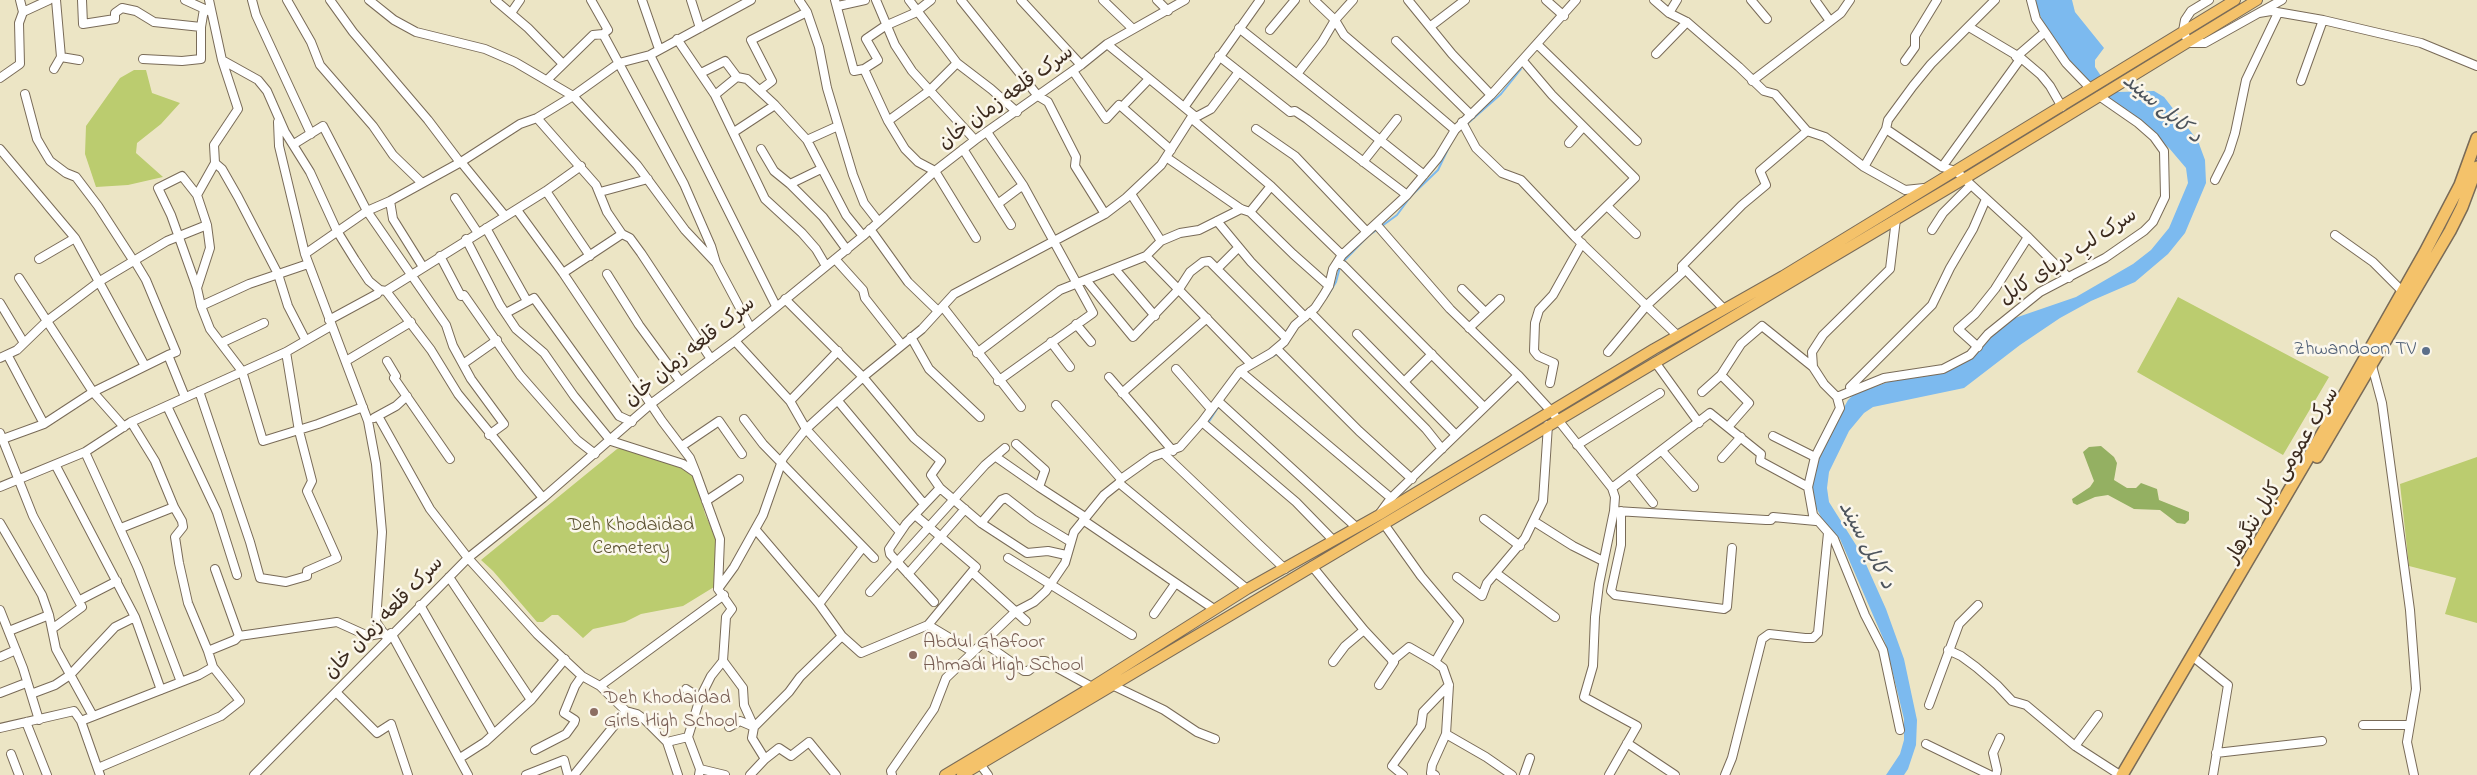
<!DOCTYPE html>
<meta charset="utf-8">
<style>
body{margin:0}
canvas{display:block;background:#ece5c5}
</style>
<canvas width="2477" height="775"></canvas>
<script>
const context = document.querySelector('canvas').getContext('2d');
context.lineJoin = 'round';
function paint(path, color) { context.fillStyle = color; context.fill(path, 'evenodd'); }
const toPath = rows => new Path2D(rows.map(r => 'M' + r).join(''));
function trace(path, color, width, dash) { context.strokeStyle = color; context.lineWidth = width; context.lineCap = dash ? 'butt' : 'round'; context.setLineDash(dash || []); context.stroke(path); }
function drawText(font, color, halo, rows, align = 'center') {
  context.font = font + ' "Indie Flower","Playpen Sans Arabic",sans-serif'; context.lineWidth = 5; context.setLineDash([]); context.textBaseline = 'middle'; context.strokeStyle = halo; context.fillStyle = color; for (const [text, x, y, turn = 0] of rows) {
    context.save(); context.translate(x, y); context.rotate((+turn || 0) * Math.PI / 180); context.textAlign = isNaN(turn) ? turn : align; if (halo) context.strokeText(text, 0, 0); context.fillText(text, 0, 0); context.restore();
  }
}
paint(toPath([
 [134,70,146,70,152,93,180,103,161,124,137,143,136,153,163,177,128,185,96,187,85,154,86,126,120,78],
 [2178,297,2329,377,2283,455,2137,372],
 [622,448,662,460,694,474,705,514,716,538,715,583,714,587,683,606,641,614,625,622,593,629,583,638,558,615,552,615,543,622,537,622,493,571,481,560,617,449],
 [2477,457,2477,623,2445,614,2456,578,2409,566,2400,484]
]), '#bbcc6f');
paint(toPath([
 [2101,446,2114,457,2117,463,2114,480,2127,488,2136,488,2141,483,2157,489,2159,500,2189,512,2189,520,2185,524,2177,523,2160,510,2134,509,2108,495,2095,497,2077,505,2073,503,2072,499,2090,487,2094,481,2083,452,2089,447]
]), '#94b062');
paint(toPath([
 [2033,0,2072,0,2075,12,2104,48,2095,60,2095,67,2103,79,2118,92,2154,91,2164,97,2198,141,2205,160,2206,183,2185,233,2168,254,2135,282,2091,301,2060,318,2020,345,1964,388,1873,407,1864,413,1849,431,1829,472,1827,488,1829,502,1861,553,1886,609,1904,659,1917,720,1916,745,1908,769,1904,775,1886,775,1900,754,1904,740,1904,719,1886,645,1840,539,1822,519,1815,505,1812,481,1816,459,1848,400,1854,394,1894,380,1942,373,1953,369,1967,360,2001,326,2012,319,2076,297,2133,264,2151,250,2169,228,2188,183,2186,168,2169,148,2127,111,2091,86,2070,64,2044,24]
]), '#7cbaef');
trace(toPath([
 [1467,124,1501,94,1521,69],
 [1382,226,1397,215,1411,196,1438,170,1450,145],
 [1342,263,1368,236,1378,229],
 [1327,297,1336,282,1340,267],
 [1261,363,1279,353],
 [1208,423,1219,406]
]), '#7cbaef', 2);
const minor = toPath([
 [20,0,23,12],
 [82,0,83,24,115,19,115,13,122,8,136,11,154,22,201,27],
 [185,0,209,11],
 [209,0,222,60,258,80,267,91,285,132,310,172,337,231,355,260,369,281,380,290,386,291,431,350,458,394,543,498],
 [252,0,256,15,311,134],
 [287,0,311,42,320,65,373,126,393,155,422,183],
 [330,0,353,32,428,120,459,161],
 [369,0,394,20,416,32,485,49,515,62,573,96,637,165,685,230,716,263],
 [495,0,528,28,563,64],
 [591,0,608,30,603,34,684,184,711,246,716,263,750,327],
 [642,0,659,49],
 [691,0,700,28],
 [799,0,807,12,819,47,827,88,853,175,864,203,878,221],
 [835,0,854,71,864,69,878,60,866,39,885,26,917,12],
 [876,0,895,45,912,71,975,140],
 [909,0,957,63,991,89,1017,112],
 [961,0,1038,96,1048,102,1076,157,1075,166,1105,214],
 [1021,0,1081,65],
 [1103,0,1133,29],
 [1157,0,1168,11],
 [1314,0,1335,20,1344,35,1455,130],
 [1408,0,1452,54,1491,95],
 [1546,0,1564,16],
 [1654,0,1669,13,1687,22,1739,67,1764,91,1775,94,1807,131,1825,137,1864,167,1905,190,1924,188],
 [1751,0,1767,19],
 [1815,0,1830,21],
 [2031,0,2036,19,2045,32,2066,63,2090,88],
 [2209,0,2191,11,2185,20,2183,31,2189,43,2205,43,2282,0],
 [838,6,865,0],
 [917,11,931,0],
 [511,13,520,0],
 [1669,13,1677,0],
 [2259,13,2271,11,2323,20,2421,43,2477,66],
 [1431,26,1465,0],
 [1969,27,2021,58,2041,75,2050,86,2062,107],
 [1239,28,1424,175],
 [1270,30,1295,0],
 [677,39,715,95,765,199,802,233,816,249,826,266],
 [1396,41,1471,115],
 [1538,45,1637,141],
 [1656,54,1687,22],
 [650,55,776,306],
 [1219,56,1290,112,1295,111,1307,119,1407,195],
 [61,57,79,60],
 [2016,57,2045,32],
 [143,59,182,61,201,59,201,27,204,9],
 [222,60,238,109,214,145,215,163,197,195,207,225,210,248,197,288,201,306,210,329,242,371,263,441,318,424,363,407],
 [1523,61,1552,95,1635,178,1575,237],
 [1905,61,1915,47,1915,36,1937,0],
 [54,69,61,57,56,0],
 [864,69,888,121,905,149,918,162,935,171,976,238],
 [1073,71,1106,119,1119,105,1122,107,1149,79],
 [701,73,725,61,737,77,747,79,775,105,807,140,846,215,863,236],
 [1297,74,1322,42,1335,20,1353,0],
 [0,78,20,64,19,23,23,12,49,0],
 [547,80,593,35,603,34],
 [1752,81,1841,13,1850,0],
 [2301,81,2323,20],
 [760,90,772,81,751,40,807,12],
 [25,94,37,139,44,151,50,161,66,173,76,177,98,206,133,260],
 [715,95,737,77],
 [1185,106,1260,0],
 [1122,107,1171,150],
 [1196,117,1211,109,1238,73],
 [537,118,596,185,607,212,622,234,630,238,641,253,711,359],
 [1191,118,1271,186,1342,255],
 [888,121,929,91,957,63],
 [278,122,279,146,305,254,368,421,376,464,382,532,376,622,387,638],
 [1462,122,1476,148,1502,173,1521,180,1575,237,1678,336],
 [1256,129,1295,156,1367,232],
 [1886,129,1942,167,1956,171,2028,237,2069,278],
 [734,132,775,105],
 [987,132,1023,185,1093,313,998,381],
 [807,140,838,126],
 [1569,143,1583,127],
 [294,144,323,126,367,211,446,325,453,346,471,379,504,424,489,435],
 [0,149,75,238,145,366],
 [761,149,774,171,790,184,823,217,847,250],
 [963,149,1011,225],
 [1166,157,1241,209,1250,212,1293,254,1329,286],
 [461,162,505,216],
 [1363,162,1397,119],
 [215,163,222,169,238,197,278,274,288,306,305,339],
 [1864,167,1886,129,1888,120,1913,86,1931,64,1995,0],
 [1942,167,2021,58],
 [2215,180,2229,152,2235,133,2246,80,2278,13],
 [790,184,821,169],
 [546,191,590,256],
 [600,192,648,179],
 [1131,194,1161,241],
 [197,195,182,176,158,188,171,215,197,288],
 [455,198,478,233],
 [390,201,393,219,423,267],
 [999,203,1023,185],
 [1607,206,1636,234],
 [517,210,563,273,662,421,690,458,696,473],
 [1250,212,1271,186],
 [1217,221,1251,262,1305,317],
 [1376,224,1450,309,1518,375,1551,411,1612,488,1615,497,1614,511,1599,584,1595,617,1593,666,1584,697,1637,726,1609,775],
 [486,228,527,301],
 [870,229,908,282,938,311],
 [1932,230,1943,213,1971,185],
 [2335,235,2373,262,2403,292],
 [466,239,500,305,516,329,544,353,574,396,611,441,683,464,696,473,720,539,718,589,732,609,726,617,723,661,711,676,700,698,688,737,700,769,699,775],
 [305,254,367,211,390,201,461,162,520,124,537,118,573,96,619,63,650,55,751,0],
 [440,256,461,296,464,295,520,375,577,440,595,454],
 [1146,256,1250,363],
 [39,259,75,238],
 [835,259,863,290,865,298,902,345],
 [134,260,146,280,176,352,168,355],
 [1337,263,1343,265,1484,407],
 [1682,266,1724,309],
 [1115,269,1155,316],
 [1217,269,1238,248],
 [563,273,622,234],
 [607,274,639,325,680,381],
 [19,278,93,392,124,427],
 [1086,280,1133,337,1179,289,1190,272,1203,262,1209,261,1286,338],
 [1462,289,1485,312],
 [386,291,546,191,581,166],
 [785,299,863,377,914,438,941,461,931,475,940,488,906,524,889,549,890,554,934,602],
 [0,303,24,343],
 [201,306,249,284,308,264],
 [943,307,1021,407],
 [1310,312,1426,429,1442,449],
 [506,313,534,298,619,416,632,422],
 [329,320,377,294,380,290],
 [1076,324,1091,342],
 [1469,328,1500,299],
 [1357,334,1456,435],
 [911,337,929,369,980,417],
 [735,341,790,401,806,429,900,532],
 [1051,342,1070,367],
 [221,343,264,323],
 [1978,347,1958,329,1975,314,1995,289,2028,237],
 [1277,349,1359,431,1412,479],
 [1608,352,1647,305,1682,273,1682,266,1742,205,1766,185,1760,171,1807,131],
 [977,353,1060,290,1146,256,1161,241,1180,233,1199,230,1241,209],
 [8,356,44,424],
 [0,358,17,350,47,321,100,281,167,241,207,225],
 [346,361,411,322],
 [387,361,396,376,394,378,450,459],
 [1655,362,1699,423],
 [2371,362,2382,403,2410,610,2416,689,2407,742,2414,775],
 [463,364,497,340],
 [1176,369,1211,409],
 [1240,371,1391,498],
 [1721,375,1749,403,1728,427],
 [1109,377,1173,451],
 [1404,382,1432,354],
 [1550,383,1554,363,1538,356,1534,351,1535,323,1539,310,1553,295,1582,243],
 [199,391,250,542,260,578,286,582,307,576,307,571,337,558,307,491,312,481,299,431,286,352],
 [1851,391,1850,387,1932,305,1950,268,1973,229,1986,199],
 [1702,392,1721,375,1741,344,1762,326,1813,367],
 [1122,393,1207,318],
 [1837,397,1824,384,1813,367,1812,352,1823,335,1890,269,1896,219],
 [790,401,838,351],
 [838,401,924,504],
 [1218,401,1356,527],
 [1056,405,1121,479],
 [167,406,217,512,237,575],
 [378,416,430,509,468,558,537,634,582,676,600,686,626,711,637,714,644,719,667,742,688,737],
 [374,418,396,406,407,396],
 [744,419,763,444,874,558],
 [1202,422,1296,502,1333,540],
 [0,433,33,516,82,607,52,629],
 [1773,436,1815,457],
 [0,440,44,424,93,392,168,355,185,397],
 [1016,444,1045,470,1039,487,1085,517],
 [1577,445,1660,393],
 [682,446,719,421,742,454],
 [1662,451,1694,487],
 [85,452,138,568,181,682],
 [1164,454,1285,569],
 [996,457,1039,487],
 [1722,458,1741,437],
 [56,466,135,617,161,690],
 [1630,474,1653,503],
 [1119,483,1247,589],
 [0,487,85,452,131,422,286,352,331,326],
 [940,488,981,523,1027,553,1048,551,1066,555],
 [1612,488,1710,413,1761,454,1760,461,1808,487],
 [706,501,739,479],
 [1616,511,1766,520,1771,520,1773,517,1816,521],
 [1621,511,1621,545,1611,591,1615,595,1724,609,1727,607,1732,548],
 [1380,513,1391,498,1518,375],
 [915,515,976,567,928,625],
 [1484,519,1520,546],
 [1083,520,1214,609],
 [1535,522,1573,546,1603,561],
 [0,523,42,595,49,615,56,649,93,716],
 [981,523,1001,500,1006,498,1033,519,1071,542],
 [1384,524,1421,576,1459,621,1435,662,1443,668,1449,685,1446,734,1432,765,1431,773,1435,775],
 [121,528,174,507],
 [756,530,819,604,842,636,861,653,928,625,973,652],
 [1008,558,1132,635],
 [1312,566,1364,630,1394,662,1379,685],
 [215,569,239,636],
 [972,572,1026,621],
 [1496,573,1555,617],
 [908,574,965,509],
 [449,577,531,700],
 [1457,577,1482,596,1487,583,1525,538,1543,501,1548,425],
 [718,589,734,567,763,515,783,458,806,429,863,377,922,329,954,294,1105,214,1126,198,1161,165,1191,118,1196,117,1107,44],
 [870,592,985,465,1005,448],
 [80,600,117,581],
 [819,604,863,547],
 [420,605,493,733],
 [0,610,23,668,39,720],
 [1154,614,1175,584],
 [9,631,49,615],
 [391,633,468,775],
 [983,642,1024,671,1028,671,1041,661,1045,661,1092,687],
 [1948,650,1961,656,1976,667,1997,685,2012,701,2026,705,2075,746,2120,775],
 [208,651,235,640,239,636,337,622,368,636,384,633],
 [0,657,16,650],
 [2197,660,2228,685,2213,775],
 [723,661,743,688,744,705,754,727,752,738,765,759,779,748,791,756,809,742,836,775],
 [1392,661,1409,647,1435,662],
 [1333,662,1345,646,1364,630],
 [600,686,724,595],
 [1114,686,1164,710,1197,732,1215,739],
 [686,689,700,698],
 [336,692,377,733,391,724,408,775],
 [0,693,26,683],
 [31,694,55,685,70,675,115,627,135,617],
 [1929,705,1959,624,1978,605],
 [26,722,47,775],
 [2363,725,2409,725],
 [729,727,740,721,754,727,789,692,800,677,842,636],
 [0,728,74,711,81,721],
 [1900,730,1883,650,1865,615,1834,539,1813,515,1808,487,1815,457,1840,408,1837,397,1884,378,1943,369,1970,355,1988,334,2040,292,2105,258,2144,231,2153,222,2165,197,2164,151,2154,137,2138,123,2099,96],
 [1446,734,1486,757,1512,775],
 [667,742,678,775],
 [1627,743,1675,775],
 [1926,744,1990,775],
 [2075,746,2098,715],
 [535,750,566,734,574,723,575,720,564,713,575,686,582,676],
 [2216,753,2322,741],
 [11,754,19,775],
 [460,758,485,742,531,700,565,659],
 [980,764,988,775],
 [98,768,221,716,240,701,213,667,208,651,188,603,179,563,175,537,183,527,182,521,174,507,155,461,131,422],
 [700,769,725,775],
 [100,775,81,721,199,675,213,667],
 [254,775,468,558,543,498,652,403,735,341,863,236,935,171,975,140,1081,65,1107,44,1185,0],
 [526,775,564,760,568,775],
 [574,775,626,711],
 [750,775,765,759],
 [892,775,891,771,934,709,946,678,1015,612,1034,602,1046,591,1065,563,1074,532,1104,495,1119,483,1121,479,1152,457,1180,447,1202,422,1240,371,1271,353,1284,342,1295,325,1315,308,1323,296,1329,286,1333,269,1342,255,1407,195,1438,158,1455,130,1491,95,1576,0],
 [1403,775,1392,766,1421,726,1423,712,1449,685],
 [1524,775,1530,758],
 [1725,775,1732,758,1762,639,1769,634,1805,638,1813,638,1818,633,1828,533],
 [1996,775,1997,770,1993,753,2000,738]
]);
const major = toPath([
 [945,775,1092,687,1247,589,1379,515,1654,349,1783,276,2235,0],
 [962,775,1964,179,2257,0]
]);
const highway = toPath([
 [2317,457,2450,231,2462,207,2477,167],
 [2122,775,2318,441,2425,252,2460,185,2477,138]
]);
trace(minor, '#796b58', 10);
trace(major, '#796b58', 12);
trace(highway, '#796b58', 14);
trace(minor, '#fff', 8);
trace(major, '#f4c26a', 10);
trace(highway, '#f4c26a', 11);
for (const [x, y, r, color] of [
 [2426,351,5,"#5c6f8a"],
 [913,655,5,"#8d6e63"],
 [594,712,5,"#8d6e63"]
]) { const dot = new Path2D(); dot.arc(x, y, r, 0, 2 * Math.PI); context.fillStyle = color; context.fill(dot); trace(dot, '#fbf7ec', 2); }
drawText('20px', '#3b2a1e', '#fbf7ec', [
 ["سرک قلعه زمان خان",1007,99,-36],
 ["سرک لبِ دریای کابل",2069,258,-33],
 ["سرک قلعه زمان خان",691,353,-39],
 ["سرک عمومی کابل ننگرهار",2284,476,-59],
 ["سرک قلعه زمان خان",385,619,-46]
]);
drawText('20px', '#4e5e75', '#fbf7ec', [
 ["Zhwandoon TV",2416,351]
], 'right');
drawText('20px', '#5b5232', '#fbf7ec', [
 ["Deh Khodaidad",631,527],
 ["Cemetery",631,550]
]);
drawText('20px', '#785e54', '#fbf7ec', [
 ["Abdul Ghafoor",923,644],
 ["Ahmadi High School",923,667],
 ["Deh Khodaidad",604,700],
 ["Girls High School",604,723]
], 'left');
drawText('italic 21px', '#4e555d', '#fbf7ec', [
 ["د کابل سيند",2161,110,40],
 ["د کابل سيند",1865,546,62]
]);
</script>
